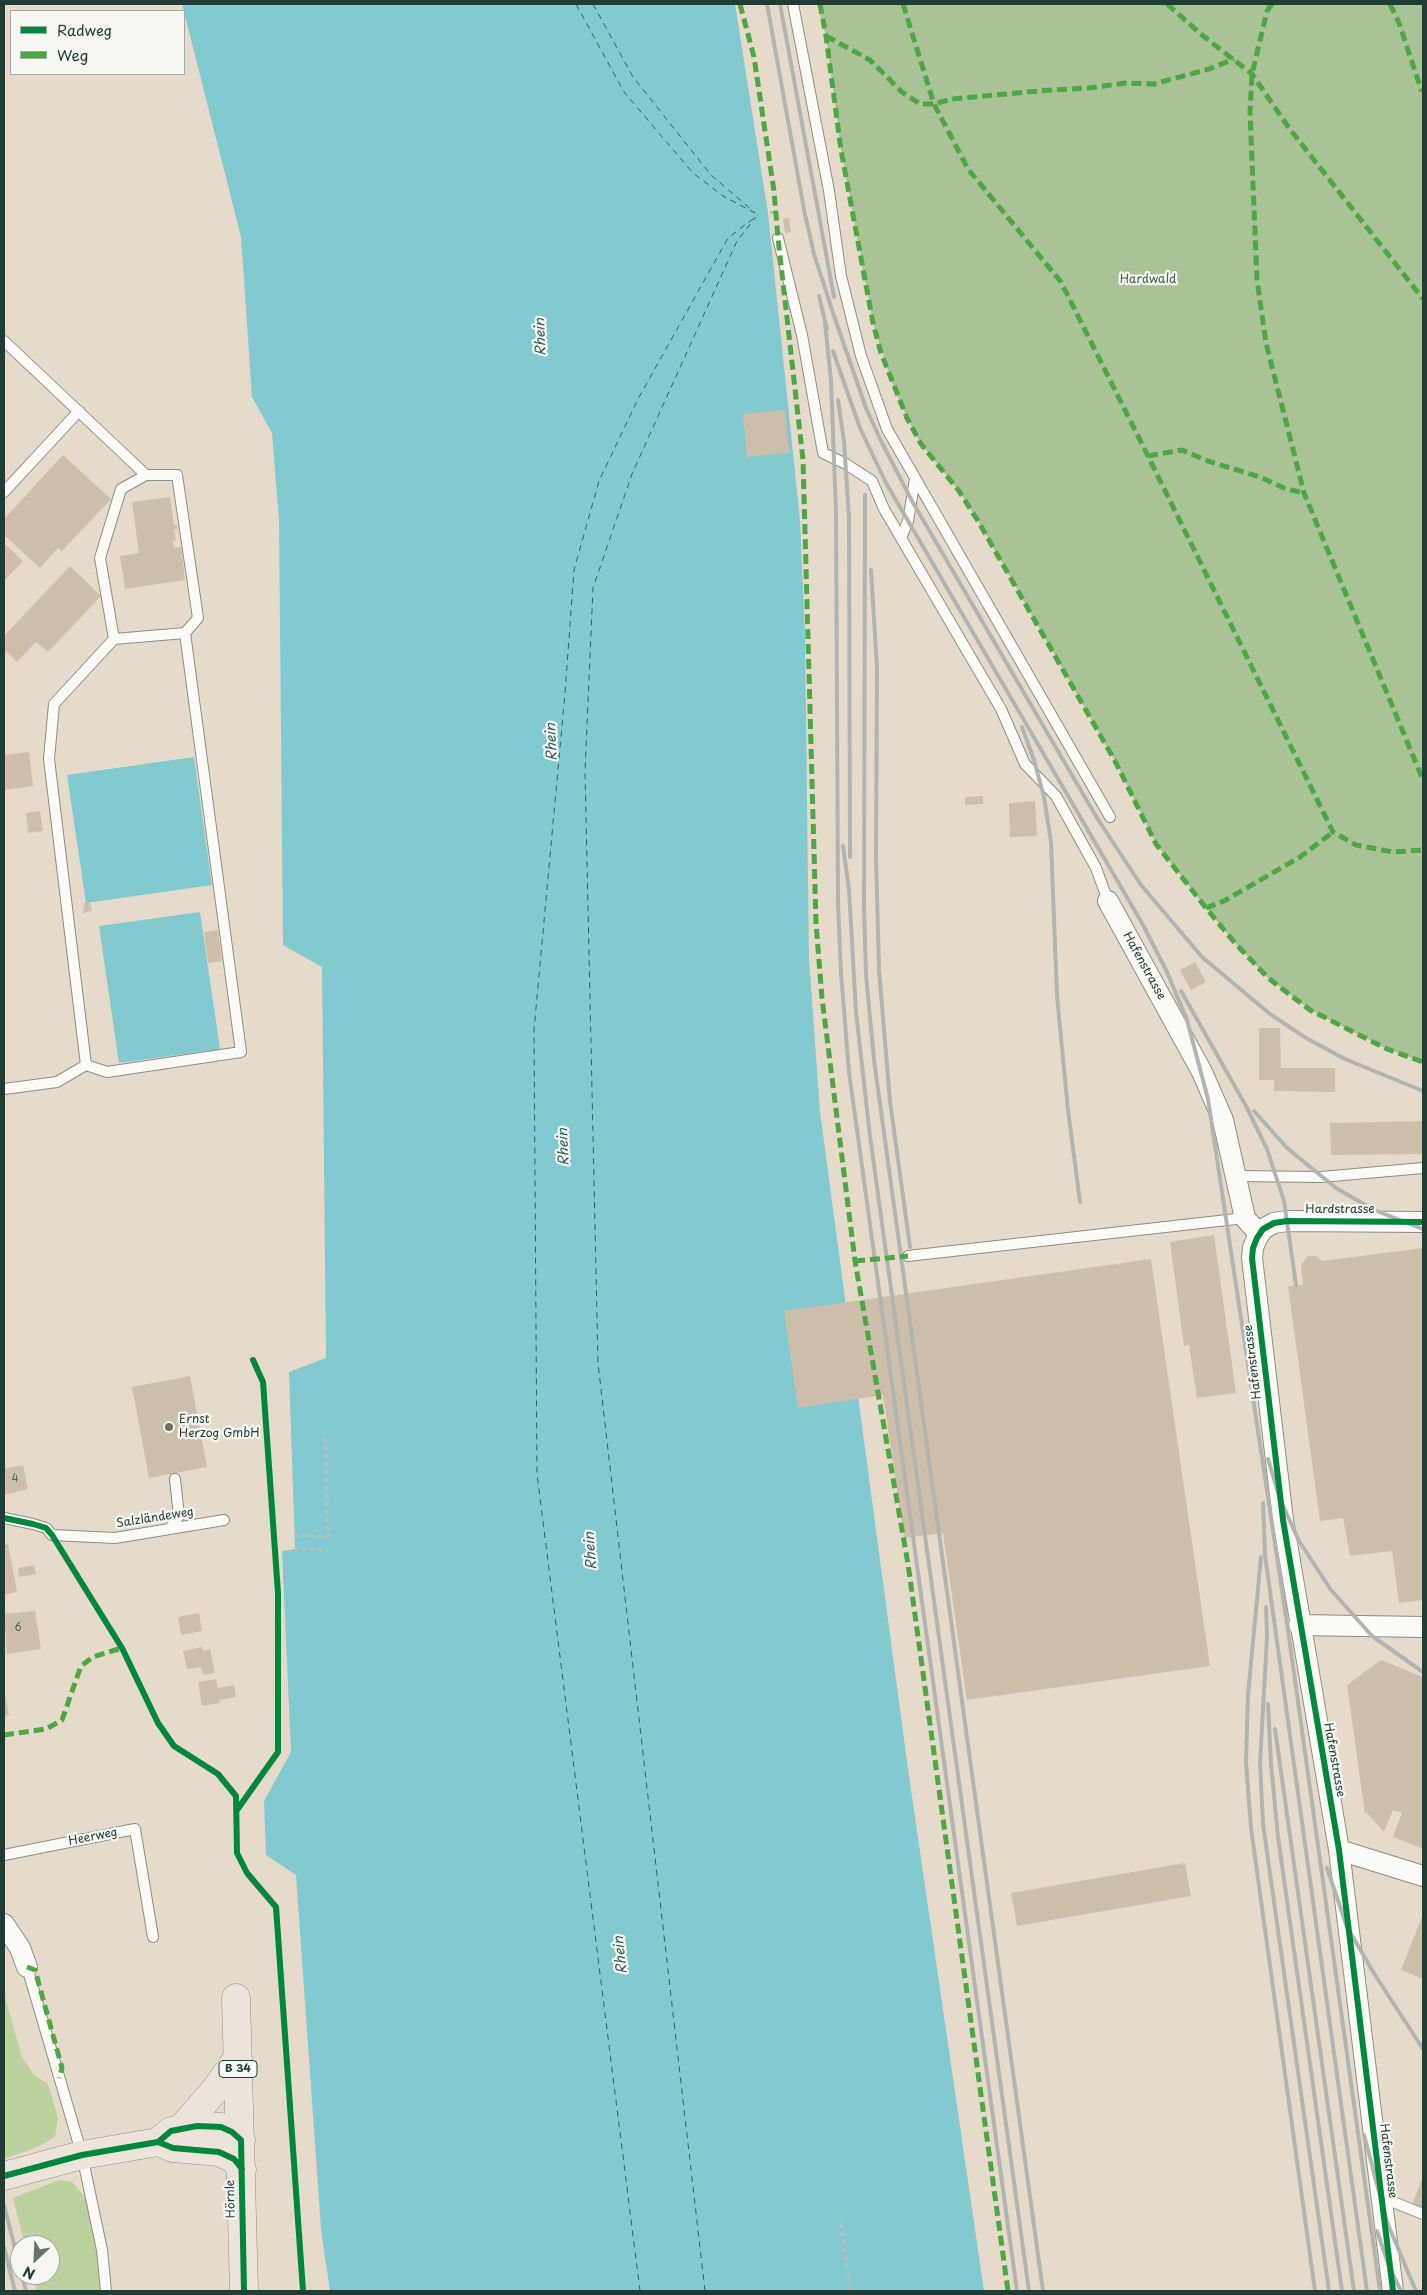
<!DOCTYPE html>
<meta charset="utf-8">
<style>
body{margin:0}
#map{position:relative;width:1427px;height:2295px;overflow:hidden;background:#e6dbcb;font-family:"Playpen Sans",sans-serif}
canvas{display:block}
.frame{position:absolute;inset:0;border:5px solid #1f3d34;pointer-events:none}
.legend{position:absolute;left:10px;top:10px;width:175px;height:65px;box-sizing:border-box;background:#f6f6f2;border:1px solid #a0aca6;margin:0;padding:6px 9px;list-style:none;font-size:15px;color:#1f3d34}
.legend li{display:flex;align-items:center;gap:10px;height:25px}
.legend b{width:25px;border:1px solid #a0aca6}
.north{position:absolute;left:10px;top:2235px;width:50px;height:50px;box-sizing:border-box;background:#f6f6f2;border:1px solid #a0aca6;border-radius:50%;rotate:205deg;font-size:14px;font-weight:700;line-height:20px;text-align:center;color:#1f3d34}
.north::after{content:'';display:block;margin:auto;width:18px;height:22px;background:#657469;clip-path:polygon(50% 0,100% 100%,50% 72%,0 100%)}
</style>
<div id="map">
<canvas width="1427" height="2295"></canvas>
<div class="frame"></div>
<ul class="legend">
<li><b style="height:6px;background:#00873e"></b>Radweg</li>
<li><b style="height:6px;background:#4fa644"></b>Weg</li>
</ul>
<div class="north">N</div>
</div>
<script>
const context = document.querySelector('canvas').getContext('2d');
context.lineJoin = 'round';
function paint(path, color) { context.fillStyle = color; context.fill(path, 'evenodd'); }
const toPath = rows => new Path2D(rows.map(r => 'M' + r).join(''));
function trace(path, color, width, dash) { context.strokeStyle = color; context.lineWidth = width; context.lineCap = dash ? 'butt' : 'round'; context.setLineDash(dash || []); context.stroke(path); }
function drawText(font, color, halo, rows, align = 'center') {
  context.font = font + ' "Playpen Sans",sans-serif'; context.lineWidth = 4.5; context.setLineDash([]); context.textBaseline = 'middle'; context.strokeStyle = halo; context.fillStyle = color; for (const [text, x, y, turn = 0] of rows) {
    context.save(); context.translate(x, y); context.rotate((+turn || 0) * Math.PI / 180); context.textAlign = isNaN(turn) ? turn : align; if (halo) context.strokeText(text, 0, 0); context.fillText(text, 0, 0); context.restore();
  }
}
paint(toPath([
 [4,1994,22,2057,34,2075,48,2084,58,2118,55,2137,35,2148,4,2159],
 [59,2180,72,2182,84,2196,92,2214,102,2291,37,2291,32,2275,50,2275,50,2245,25,2245,13,2198]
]), '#bbd29f');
paint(toPath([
 [817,4,1423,4,1423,1062,1387,1049,1310,1010,1268,978,1235,943,1206,908,1156,844,1115,761,978,521,959,491,921,444,907,418,892,383,873,323,841,150,826,36]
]), '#aac396');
paint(toPath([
 [182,4,735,4,768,213,800,520,805,634,809,959,820,1112,908,1769,984,2291,330,2291,321,2229,296,1875,266,1855,264,1801,291,1752,282,1551,295,1549,289,1372,326,1358,322,967,283,945,279,520,272,433,252,397,241,237],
 [194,757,212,885,86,903,67,775],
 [200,912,220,1049,119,1063,99,926]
]), '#82cad0');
trace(toPath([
 [576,4,624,92,693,173,723,196,757,214],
 [593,4,633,77,711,175,753,211],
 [640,2291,537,1474,534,1030,565,693,574,570,599,481,638,399,728,238,758,215],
 [705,2291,598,1363,585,771,593,588,632,474,737,241,756,217]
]), '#2d5e5c', 1, [6, 5]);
paint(toPath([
 [789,218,791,232,785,233,783,219],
 [785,410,789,453,747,457,743,414],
 [63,455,111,499,62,551,58,548,40,568,4,535,4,519],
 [170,497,174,525,177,525,177,529,174,529,176,541,173,541,174,548,181,547,185,580,125,589,120,556,139,553,132,502],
 [4,543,23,561,4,581],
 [70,566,101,596,48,652,36,642,17,662,4,649,4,636],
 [29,752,33,786,4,790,4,755],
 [983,796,983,804,965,805,965,797],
 [1035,801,1037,836,1010,837,1009,803],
 [40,811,43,831,28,833,26,813],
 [84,903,90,903,92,911,83,913],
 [218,930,222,961,208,963,204,932],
 [1195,962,1206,982,1191,990,1180,970],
 [1259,1028,1280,1028,1281,1068,1335,1068,1335,1092,1274,1091,1274,1080,1259,1080],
 [1423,1121,1423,1154,1331,1155,1330,1123],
 [1214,1235,1236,1393,1197,1398,1189,1345,1184,1346,1170,1242],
 [1423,1248,1423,1600,1399,1603,1392,1551,1350,1556,1343,1518,1320,1521,1288,1286,1303,1285,1301,1265,1308,1256,1316,1256,1322,1261],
 [1151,1259,1210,1666,967,1700,943,1533,904,1538,883,1395,798,1408,784,1311],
 [190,1376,207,1467,149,1478,132,1387],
 [23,1465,28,1489,4,1495,4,1469],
 [8,1544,17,1592,4,1595,4,1545],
 [34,1565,36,1574,19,1577,18,1568],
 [35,1611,41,1649,7,1654,4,1614],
 [199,1613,202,1631,181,1635,178,1617],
 [202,1647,203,1651,210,1649,215,1673,203,1675,201,1667,187,1669,183,1651],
 [1381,1660,1423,1677,1423,1849,1393,1837,1402,1813,1393,1810,1384,1832,1366,1812,1365,1814,1347,1685],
 [216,1679,218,1688,234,1685,236,1697,219,1700,220,1703,202,1706,198,1682],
 [4,1689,9,1715,4,1716],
 [1185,1863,1191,1896,1017,1926,1011,1893],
 [1423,1914,1423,1979,1401,1970],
 [1423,2176,1423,2209,1412,2205]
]), '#cebfac');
const lane = toPath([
 [793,4,829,191,841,276,861,356,887,429,1110,817],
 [778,238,802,335,823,453,846,464,872,481,884,509,1001,709,1025,764,1056,796,1096,868,1108,901],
 [4,341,146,475],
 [4,492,79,411],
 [901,538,908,521,915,479],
 [86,1065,49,759,54,704,114,639,185,633],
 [4,1089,57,1082,86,1065,107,1072,241,1052,185,633,198,618,177,475,146,475,121,489,100,558,114,639],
 [1236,1176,1321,1177,1423,1168],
 [908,1256,1245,1218],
 [4,1518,33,1524,46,1528,52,1535,115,1538,224,1520],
 [171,1527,179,1516,175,1479],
 [4,1855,135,1829,153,1937],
 [27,1967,82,2155,102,2250,106,2291],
 [1381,2197,1423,2214]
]);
const street = toPath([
 [1108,901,1202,1072,1223,1120,1245,1218,1259,1234],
 [1299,1625,1423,1627],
 [1339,1850,1423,1876],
 [4,1924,20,1948,27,1967],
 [1393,2291,1339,1850,1283,1520,1252,1258,1253,1248,1257,1238,1263,1229,1274,1223,1287,1221,1423,1222]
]);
const primary = toPath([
 [236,1998,244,2291],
 [182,2128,215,2090,238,2058],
 [158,2142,173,2148,219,2152,234,2159,242,2169],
 [4,2176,82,2155,158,2142,171,2131,197,2126,221,2127,232,2132,241,2140]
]);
trace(lane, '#8e8d84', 12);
trace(street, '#8e8d84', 22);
trace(primary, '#8e8d84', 29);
trace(toPath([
 [770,213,775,212],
 [295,1535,328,1537,325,1432],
 [295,1549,328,1550],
 [840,2216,850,2291]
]), '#bcbdb9', 3, [4, 4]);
trace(lane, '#fbfaf7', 10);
trace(street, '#fbfaf7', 20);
trace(primary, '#ece4da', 28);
trace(toPath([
 [767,4,805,215],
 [780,4,834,297],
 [804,210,814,254,834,316,866,408,881,441,912,501,1097,818,1141,885,1202,957,1270,1014,1306,1038,1345,1059,1423,1091],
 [819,296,827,329],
 [825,323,831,380,836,513,838,903,841,973,849,1072,1017,2291],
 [833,351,860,428,886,483,1146,930],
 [838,400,844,441,849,518,850,857],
 [865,495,864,907,866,975,874,1060,1043,2291],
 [871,570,877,667,876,857,879,970,890,1101,910,1247],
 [1022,727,1034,760,1044,797,1051,842,1057,996,1068,1110,1080,1202],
 [843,846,849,889,856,1012,870,1136,1029,2291],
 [1143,925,1167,972,1187,1020,1208,1099,1288,1630,1380,2291],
 [1181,991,1246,1106,1267,1149,1284,1201,1296,1285],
 [1254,1111,1287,1148,1336,1188,1374,1210,1423,1229],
 [1268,1459,1280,1499,1299,1541,1331,1590,1372,1636,1423,1672],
 [1263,1503,1265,1555,1367,2291],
 [1261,1557,1248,1695,1246,1762,1251,1828,1315,2291],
 [1266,1607,1267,1637,1260,1763,1263,1824,1329,2291],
 [1268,1704,1271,1764,1278,1837,1342,2291],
 [1275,1729,1354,2291],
 [1327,1868,1347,1927,1375,1975,1423,2049],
 [1364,2135,1387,2222,1416,2291],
 [4,2205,20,2268],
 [1377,2231,1390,2269,1401,2291],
 [4,2247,15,2291],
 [22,2275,26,2291]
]), '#b2b4b1', 4);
trace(toPath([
 [740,4,754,57,774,191,778,238,803,460,816,923,822,998,855,1261,908,1564,1008,2291],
 [820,4,826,36,841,150,873,323,881,353,907,418,921,444,959,491,978,521,1115,761,1156,844,1206,908,1235,943,1268,978,1310,1010,1387,1049,1423,1062],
 [903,4,934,104,968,169,1061,282,1148,456,1333,832,1356,845,1393,852,1423,850],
 [1167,4,1202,35,1252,74,1289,128,1423,299],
 [1272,4,1267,11,1252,74,1250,112,1257,280,1266,343,1304,493,1423,780],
 [1390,4,1399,23,1421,89,1423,91],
 [826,36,870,60,902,92,920,104,934,104,952,99,1050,90,1089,88,1126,83,1154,84,1209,69,1234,59],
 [1148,456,1182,450,1208,461,1260,477,1284,488,1304,493],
 [1206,908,1224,901,1300,857,1333,832],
 [855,1261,908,1256],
 [4,1735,46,1729,62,1720,81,1666,93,1657,122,1648],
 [27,1967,35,1970,62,2068,59,2078]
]), '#4fa644', 5, [10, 5]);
trace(toPath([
 [4,1518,33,1524,46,1528,52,1535,122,1648,158,1723,174,1746,218,1774,236,1796,237,1853,247,1873,276,1907,303,2291],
 [237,1810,278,1752,278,1593,263,1382,253,1360],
 [158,2142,173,2148,219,2152,234,2159,242,2169],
 [4,2176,82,2155,158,2142,171,2131,197,2126,221,2127,232,2132,241,2140,244,2291],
 [1393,2291,1339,1850,1283,1520,1252,1258,1253,1248,1257,1238,1263,1229,1274,1223,1287,1221,1423,1222]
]), '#00873e', 6);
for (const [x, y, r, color] of [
 [169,1427,5,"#657469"]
]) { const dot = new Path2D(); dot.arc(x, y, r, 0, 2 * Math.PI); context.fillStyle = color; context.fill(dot); trace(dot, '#f6f6f2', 2); }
drawText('10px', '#4b5e52', null, [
 ["4",15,1479],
 ["6",18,1628]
]);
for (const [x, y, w] of [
 [238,2069,38]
]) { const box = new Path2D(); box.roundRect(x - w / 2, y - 8.5, w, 17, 4); context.fillStyle = '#f6f6f2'; context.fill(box); trace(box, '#1f3d34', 1); }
drawText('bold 11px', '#1f3d34', null, [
 ["B 34",238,2069]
]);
drawText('12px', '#3d6046', '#f6f6f2', [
 ["Hardwald",1148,280]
]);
drawText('12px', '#1f3d34', '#f6f6f2', [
 ["Hafenstrasse",1144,966,61],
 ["Hardstrasse",1340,1210],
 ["Hafenstrasse",1253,1362,-97],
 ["Salzländeweg",155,1518,-9],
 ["Hafenstrasse",1334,1760,80],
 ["Heerweg",93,1837,-11],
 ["Hafenstrasse",1388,2161,83],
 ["Hörnle",231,2199,-91]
]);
drawText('12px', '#1f3d34', '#f6f6f2', [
 ["Ernst",179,1420],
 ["Herzog GmbH",179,1434]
], 'left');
drawText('italic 14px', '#2d5e5c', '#f6f6f2', [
 ["Rhein",541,337,-92],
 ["Rhein",552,742,-92],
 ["Rhein",564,1147,-92],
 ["Rhein",591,1551,-94],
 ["Rhein",621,1955,-96]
]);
</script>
